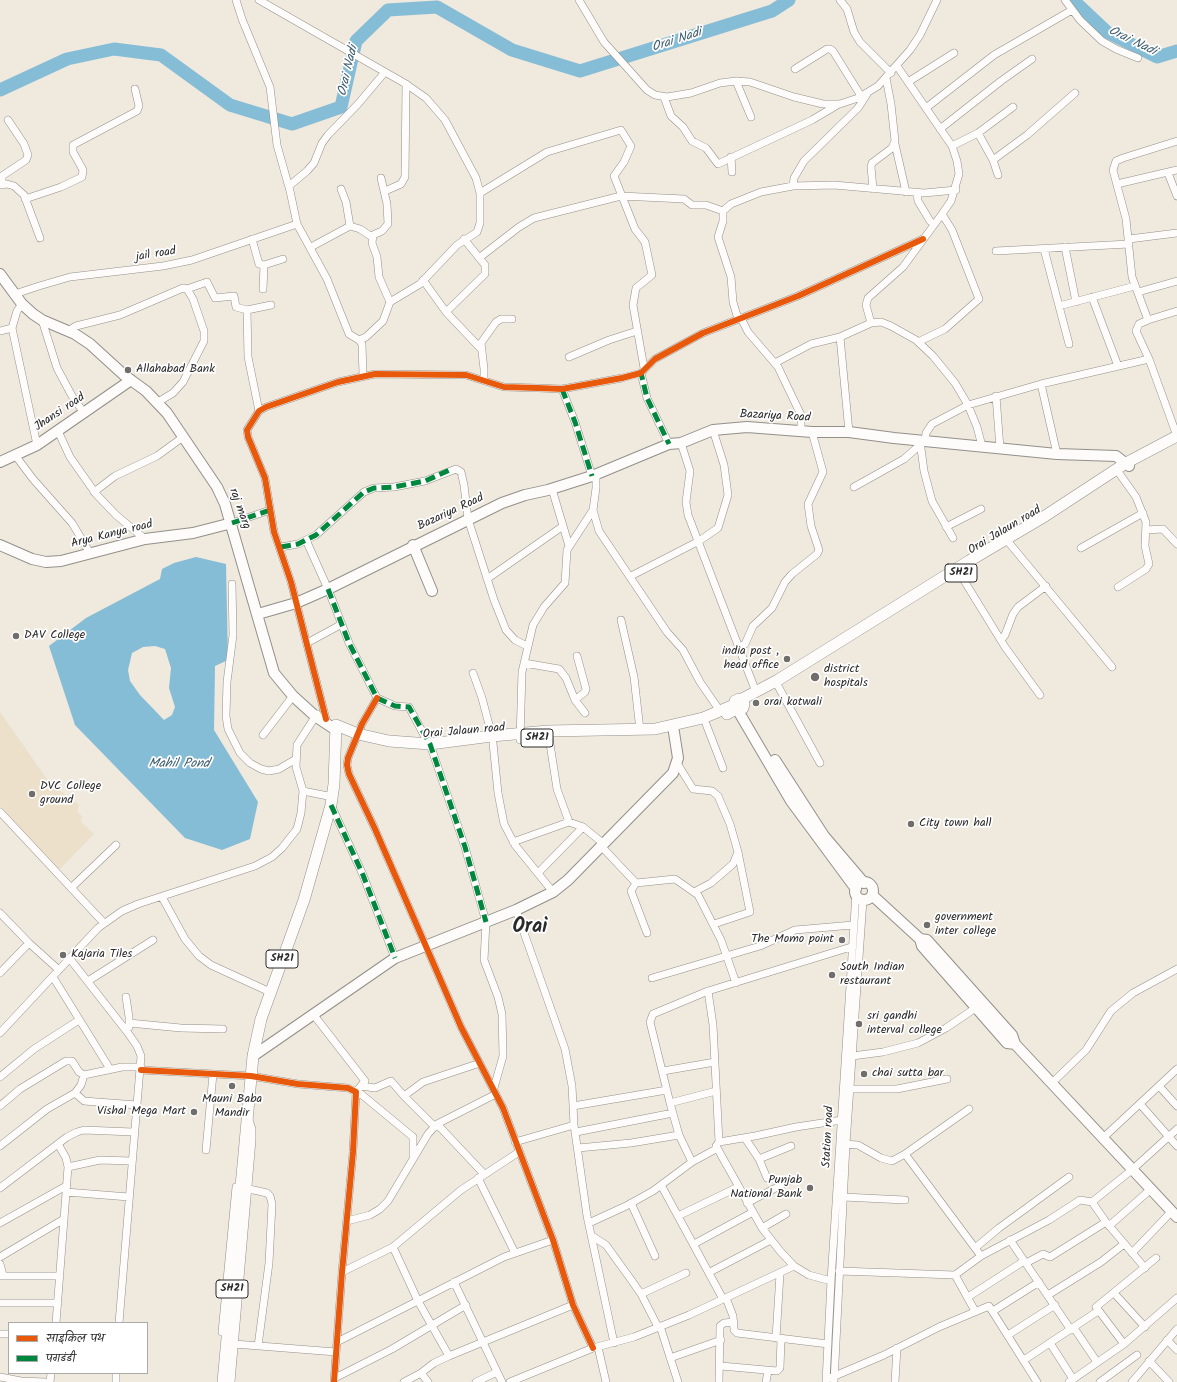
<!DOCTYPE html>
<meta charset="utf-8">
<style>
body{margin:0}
#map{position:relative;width:1177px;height:1382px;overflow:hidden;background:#efe9de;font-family:Kalam,"Playpen Sans Deva",sans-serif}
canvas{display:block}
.legend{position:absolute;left:8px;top:1322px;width:140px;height:52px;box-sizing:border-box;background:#fff;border:1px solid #aaa;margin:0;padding:5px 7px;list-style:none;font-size:12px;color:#2b2b2b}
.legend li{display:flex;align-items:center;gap:8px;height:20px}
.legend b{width:20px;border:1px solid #aaa}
</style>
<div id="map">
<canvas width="1177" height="1382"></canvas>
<ul class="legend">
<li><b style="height:5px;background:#e8590c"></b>साइकिल पथ</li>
<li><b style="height:5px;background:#00873e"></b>पगडंडी</li>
</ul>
</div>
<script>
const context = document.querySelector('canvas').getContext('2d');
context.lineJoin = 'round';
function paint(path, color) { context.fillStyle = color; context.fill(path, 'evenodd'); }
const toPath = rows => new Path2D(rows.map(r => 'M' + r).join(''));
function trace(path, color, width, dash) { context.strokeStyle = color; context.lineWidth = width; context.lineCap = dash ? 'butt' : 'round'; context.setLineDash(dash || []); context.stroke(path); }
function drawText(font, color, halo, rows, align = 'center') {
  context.font = font + ' Kalam,sans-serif'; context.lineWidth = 3.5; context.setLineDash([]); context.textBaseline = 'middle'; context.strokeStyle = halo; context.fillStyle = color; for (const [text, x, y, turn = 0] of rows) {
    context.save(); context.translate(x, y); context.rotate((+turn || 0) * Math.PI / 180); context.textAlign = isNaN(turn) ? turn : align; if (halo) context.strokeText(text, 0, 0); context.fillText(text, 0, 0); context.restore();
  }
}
paint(toPath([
 [0,712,49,782,79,805,77,811,82,816,81,822,94,834,59,870,0,806]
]), '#ece0ca');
paint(toPath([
 [196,557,226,564,228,660,215,666,214,730,258,802,250,839,222,850,185,838,75,725,49,646,86,618,160,579,162,569,174,563],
 [155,646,165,649,171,668,169,688,175,707,172,715,164,720,140,695,130,681,128,670,132,653,143,647]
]), '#85bcd6');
trace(toPath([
 [1073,0,1107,32,1157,57,1177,51],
 [0,90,67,59,114,49,161,55,230,105,292,124,341,107,356,41,388,10,437,7,512,50,580,71,772,11,789,0]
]), '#85bcd6', 13);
const street = toPath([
 [236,0,242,19,270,87,277,145,290,191,297,224,327,279,349,334,359,340,362,344,363,376],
 [259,0,406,84,426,98,445,120,476,178,480,193,480,223,477,232,457,245,420,284,390,302,383,321,366,337,359,340],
 [579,0,604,42,647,90,655,95,667,97,691,93,720,83,736,81,750,82,794,97,823,104,840,104,858,98,878,86,910,50,920,35,937,0],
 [840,0,847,9,854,32,860,42,891,73],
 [1065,0,1080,20,1102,41,1116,49,1138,58],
 [795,69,827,49,830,49,833,51,861,96],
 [736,81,751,117],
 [908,82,954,53],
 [664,97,671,116,683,127,692,141,706,148,718,164,812,120,839,104],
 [926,108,994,55,1072,10],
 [940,129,1001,81,1032,59],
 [978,133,993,160,998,175],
 [895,144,906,192],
 [952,146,978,133,1013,107],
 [731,157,732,172],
 [993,160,1027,135,1075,93],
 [1168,173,1177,196],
 [381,178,387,204,388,224,382,231,373,235,372,243,377,257,379,277,390,302],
 [1117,184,1177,170],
 [0,185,7,184,14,186,24,195,40,238],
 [2,185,2,176,26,160,28,155,24,144,8,120],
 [289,186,307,171,314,163,322,143,328,135,358,104,385,72],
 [793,186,794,178,804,161,858,108,867,94],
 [341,189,346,202,350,226],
 [873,189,871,167,872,163,892,148,895,141,891,104,886,78],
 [385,191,401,184,405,177,406,84],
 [480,193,547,152,621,130,631,146,624,162,614,176,635,229,645,242,652,275,636,288,633,305,644,368],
 [917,193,918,201,930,221],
 [25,199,61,187,82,177,83,170,73,152,73,145,137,111,139,106,135,89],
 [252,239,259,264,264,265,263,289],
 [1129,239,1177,233],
 [311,247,350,226,360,229,372,237],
 [1065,247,1076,302],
 [1044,249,1069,344],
 [996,251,1129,244],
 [479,258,519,227,534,218,621,196,684,199,692,205,706,205,723,211],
 [264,265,283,259],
 [423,280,446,312,482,350],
 [187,289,207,282,215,298,234,296,236,307,247,310,271,305],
 [1138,292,1177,281],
 [15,294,39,286,70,277,163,266,192,260,297,224],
 [1092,297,1118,366],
 [22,304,17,311,12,328,37,445],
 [1059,306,1135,286],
 [247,310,248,357,259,411],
 [446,312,485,274,485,265,464,239],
 [741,318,748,332,778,367,801,415,801,431],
 [738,319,733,302,731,277,718,237,723,221,723,211,731,204,761,192,793,186,834,185,924,193,956,190],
 [42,320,57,368,72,396,84,413],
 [1148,320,1132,277,1126,219,1113,170,1116,161,1123,158,1177,141],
 [871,323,866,305,868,298,903,267,942,214,951,201,959,174,957,161,952,146,897,66],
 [0,331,12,328],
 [68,331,76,326,120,315,183,288,187,289,193,299,204,331,204,341,183,382,173,393,158,402],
 [840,337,849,432],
 [918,342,945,329,979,299,952,230,942,214],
 [569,357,609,340,637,331],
 [775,363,811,344,840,337,871,323,881,322,891,326,916,340,933,356,955,383,968,405,977,427,982,446],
 [641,373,647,398,669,444],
 [484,380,484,369,481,343,496,322,501,319,512,319],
 [1041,384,1057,454],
 [562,389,575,422,592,476],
 [996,396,1000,448],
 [58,431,70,457,96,494,116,515,145,539],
 [1177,436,1149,359,1136,331,1139,324,1148,320,1177,311],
 [920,441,924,471,932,501,953,538],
 [925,441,926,433,932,424,968,405,1041,384,1149,359],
 [681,443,690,471,686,502,688,515,756,692],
 [15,455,33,479,72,523,90,553],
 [596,475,596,488,593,510,599,531,667,632,683,650,700,682,720,711],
 [854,487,904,459,920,445],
 [552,489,569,546],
 [94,492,115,476,157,456,183,437],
 [232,523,270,510],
 [946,527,981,509],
 [1146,530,1163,529,1177,544],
 [306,540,328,589,349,643,377,698,395,706,409,707,432,750,465,847,486,922,484,960,498,997,502,1014,503,1056,494,1088],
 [1010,544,1112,667],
 [281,547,298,544,316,535,364,492,374,488,394,487,425,481,456,469,461,472,464,485,468,519,494,600,506,630,515,640,527,646],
 [1081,548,1143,513],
 [960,574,1005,647,1040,695],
 [631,576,699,541,718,528,728,495,724,465,713,430],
 [487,579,563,526],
 [232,584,233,635,227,682,226,716,228,729,240,753,250,763,261,769,269,771,279,769,296,759],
 [1118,587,1146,569,1149,564,1145,546,1146,522,1136,497,1119,473],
 [621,620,634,677,640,730],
 [1001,640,1005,635,1013,614,1018,607,1046,586],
 [307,643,342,624],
 [738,648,745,644,753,626,772,608,785,582,792,574,817,554,819,550,811,526,808,504,823,472,812,432],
 [524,663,559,669,566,678,575,700,585,713],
 [473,673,482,698,492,736],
 [778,686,820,763],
 [377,698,362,724,348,758,347,765,349,774,375,829,461,1027,503,1108,553,1240,573,1305,593,1348],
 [575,700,585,692,586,689,577,656],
 [326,719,291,582,274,532,265,478,248,437,247,430,259,411,266,407,338,382,375,374,466,375,504,387,538,388,562,389,622,378,641,373,655,359,703,333,798,296,923,239],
 [706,724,723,768],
 [548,731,557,789,569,822],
 [263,735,293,696],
 [520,740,522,672,533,625,544,607,565,583,567,550,593,510],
 [493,743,498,793,504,824,515,845,553,892],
 [677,763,693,789,712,791,718,796,730,824,738,852,750,912,714,924],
 [303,791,333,797],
 [331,805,363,875,395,958],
 [0,812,104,923],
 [513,842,569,822,583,827,604,844],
 [601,846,636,883],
 [538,873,583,827],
 [71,888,116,845],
 [694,892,711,883,733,864,738,852],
 [162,897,185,939,199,956,211,965,270,992],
 [516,910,565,1049,572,1086,574,1125,587,1216,614,1343],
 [0,913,29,943,59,970],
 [647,933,631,891,636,883,675,879,698,895,721,940,736,983],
 [70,959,128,1033,137,1046,141,1056,119,1323],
 [0,973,29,943],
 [53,977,110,1069],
 [652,978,760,946,795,930,853,925],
 [88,981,153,940],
 [708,991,713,1025,719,1142],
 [126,997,129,1017,129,1027],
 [313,1014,365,1081,356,1092],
 [129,1023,181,1028,223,1029],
 [0,1033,98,928,122,911,138,904,255,866,272,857,282,848,297,829,301,813,303,791,296,767,297,745,317,714],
 [852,1056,883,1052,918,1043,946,1028,980,1005],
 [141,1070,251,1076,298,1084,348,1088,356,1092,353,1152,342,1272,334,1382],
 [663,1071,715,1062],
 [0,1077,34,1049,79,1020],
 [1052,1083,1086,1050,1111,1011,1133,993,1177,969],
 [361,1086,375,1088,391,1081,404,1096],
 [1159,1086,1177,1106],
 [850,1089,897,1089,947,1079],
 [75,1093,84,1101,137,1105],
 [357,1095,361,1094,413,1137],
 [670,1103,716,1091],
 [1140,1104,1177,1146],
 [0,1106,20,1089,66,1061,72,1061,79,1072,84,1075,122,1067,141,1067],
 [573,1106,667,1090],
 [437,1124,484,1174],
 [435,1127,404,1096,423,1082,480,1063],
 [576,1132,673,1113],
 [745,1138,759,1159,767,1178],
 [1103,1138,1177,1069],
 [515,1142,574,1125],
 [842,1144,858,1145,881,1158,892,1161,905,1154,969,1109],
 [0,1146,47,1109,75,1093,81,1085,84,1075],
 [578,1148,631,1143,679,1135],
 [206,1150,213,1074],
 [905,1154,981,1256],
 [413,1157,413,1137],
 [759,1159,791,1146],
 [692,1162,679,1135,670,1103,650,1022,653,1014,708,991,851,947],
 [68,1167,100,1160,131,1161],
 [478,1178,515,1253],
 [661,1185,723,1299],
 [0,1188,67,1137,77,1132,84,1130,133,1132],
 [249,1189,267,1193,270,1196,272,1204,269,1263,258,1346],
 [66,1192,129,1197],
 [843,1197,905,1200],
 [1092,1202,1106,1222,1145,1268],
 [631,1203,655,1256],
 [747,1203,789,1181],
 [678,1216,738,1187],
 [347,1221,370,1215,380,1209,388,1201,428,1134,437,1124,496,1094],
 [0,1223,66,1186],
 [589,1223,626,1206,653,1191,692,1162,716,1149],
 [1109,1226,1151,1189],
 [762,1228,786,1214],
 [592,1236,606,1245,632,1281,641,1294,658,1327],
 [1010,1240,1071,1330],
 [694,1244,753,1212],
 [393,1247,418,1301,449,1356],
 [975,1248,999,1228,1069,1177],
 [1132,1253,1172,1211],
 [0,1257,64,1219],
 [1026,1263,1043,1254,1050,1257,1106,1222],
 [0,1264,3,1275],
 [839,1271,955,1275,981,1256,1049,1220,1080,1200,1092,1202,1133,1169,1177,1129],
 [342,1272,393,1247,461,1190,519,1152],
 [710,1272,771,1240],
 [955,1275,975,1311],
 [0,1276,60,1276],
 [831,1281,809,1275,794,1266,780,1251,762,1228,716,1146,719,1142,755,1136,796,1127,842,1120],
 [454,1282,502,1382],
 [1114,1293,1145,1327],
 [641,1294,686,1273],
 [1048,1295,1101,1262,1124,1244],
 [968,1297,1024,1261],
 [726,1298,733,1316,734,1330,737,1333,828,1344],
 [0,1303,58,1303],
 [993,1311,1039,1282],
 [56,1323,68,1167,66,1158,58,1144],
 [660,1326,678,1382],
 [1074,1328,1097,1362],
 [222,1332,236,1187],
 [0,1334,9,1334],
 [1008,1335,1055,1305],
 [776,1338,780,1274],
 [1167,1340,1177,1350],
 [337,1342,504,1257,553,1240],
 [1050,1343,1073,1379],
 [234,1344,336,1352],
 [1124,1344,1096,1307,1156,1258],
 [598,1347,606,1382],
 [670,1358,721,1340],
 [1024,1360,1098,1311],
 [1149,1361,1169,1382],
 [721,1366,777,1371,780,1368,781,1339],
 [421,1373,428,1382],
 [0,1377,21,1381,45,1382],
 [335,1378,392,1349,466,1305],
 [830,1378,884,1355,939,1327,989,1306,1037,1382],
 [50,1382,51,1373],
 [116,1382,116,1373],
 [231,1382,252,1140,252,1129,249,1120],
 [404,1382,421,1373,434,1363,449,1356,573,1305],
 [476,1382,497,1372],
 [510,1382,593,1348,634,1337,689,1315,794,1266],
 [719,1382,720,1326,724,1323,734,1322],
 [766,1382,768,1371],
 [826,1382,831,1281,856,893],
 [834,1382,846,1144,863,900],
 [895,1382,897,1348],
 [1069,1382,1124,1344,1177,1298],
 [1100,1382,1137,1355],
 [1132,1382,1177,1329]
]);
const secondary = toPath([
 [0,274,22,304,33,314,42,320,75,334,90,344,124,375,146,391,167,413,217,487,225,504,274,673,293,696,315,716,336,730],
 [0,462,37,445,131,380],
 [0,545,32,559,46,562,61,561,145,539,193,533,232,523],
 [413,545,432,591],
 [258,614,296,603,328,589,502,503,525,495,548,490,592,476,669,444,681,443,713,430,747,427,812,432,849,432,894,438,1057,454,1116,456,1129,466],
 [737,709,791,801,856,889],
 [775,760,824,836,864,883],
 '855 891a9 9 0 1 1 18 0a9 9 0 1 1-18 0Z',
 [872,895,920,939,922,946,1007,1043,1015,1044],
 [920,939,927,940,1012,1035,1015,1044,1177,1217],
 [253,1056,395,958,516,910,553,892,568,880,673,773,678,758,673,726]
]);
const primary = toPath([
 [740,700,778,680,969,561,1045,516,1126,463,1177,436],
 [727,714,736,709,743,708,744,704,742,700,739,699,735,701],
 [223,1382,253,1056,261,1019,304,900,331,805,334,784,336,725,358,734,389,741,430,744,492,736,548,731,655,729,703,718,734,705]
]);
trace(street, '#93908a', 8);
trace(secondary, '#93908a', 12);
trace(primary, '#93908a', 12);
trace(street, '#fdfcfa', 7);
trace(secondary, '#fdfcfa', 10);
trace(primary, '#fdfcfa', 11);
trace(toPath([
 [638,373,641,373,647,398,669,444],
 [562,389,575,422,592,476],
 [232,523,270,510],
 [281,547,298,544,316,535,364,492,374,488,394,487,425,481,452,469],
 [328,589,349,643,377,698,395,706,409,707,430,744,465,847,486,922],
 [331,805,363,875,395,958]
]), '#00873e', 5, [10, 5]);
trace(toPath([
 [377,698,362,724,348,758,347,765,349,774,375,829,461,1027,503,1108,553,1240,573,1305,593,1348],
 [326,719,291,582,274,532,265,478,248,437,247,430,259,411,266,407,338,382,375,374,466,375,504,387,538,388,562,389,622,378,641,373,655,359,703,333,798,296,923,239],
 [141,1070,251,1076,298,1084,348,1088,356,1092,353,1152,342,1272,334,1382]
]), '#e8590c', 6);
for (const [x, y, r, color] of [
 [128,370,4,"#706e6a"],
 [16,636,4,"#706e6a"],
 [787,659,4,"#706e6a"],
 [815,677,5,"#706e6a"],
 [756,703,4,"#706e6a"],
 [32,794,4,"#706e6a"],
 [911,824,4,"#706e6a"],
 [927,925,4,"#706e6a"],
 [842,940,4,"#706e6a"],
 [63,955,4,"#706e6a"],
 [832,975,4,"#706e6a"],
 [859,1024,4,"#706e6a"],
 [864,1074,4,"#706e6a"],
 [232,1086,4,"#706e6a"],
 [194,1112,4,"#706e6a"],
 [810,1188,4,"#706e6a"]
]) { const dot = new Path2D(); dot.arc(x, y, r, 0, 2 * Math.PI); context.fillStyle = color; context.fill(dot); trace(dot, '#fff', 1.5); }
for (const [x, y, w] of [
 [961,573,32],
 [537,738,32],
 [282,959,32],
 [232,1289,32]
]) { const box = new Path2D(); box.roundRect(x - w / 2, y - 9, w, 18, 3); context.fillStyle = '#fff'; context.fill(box); trace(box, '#2b2b2b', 1); }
drawText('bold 11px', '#2b2b2b', null, [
 ["SH21",961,573],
 ["SH21",537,738],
 ["SH21",282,959],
 ["SH21",232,1289]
]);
drawText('12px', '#2b2b2b', '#fff', [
 ["jail road",156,255,-9],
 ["Jhansi road",60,413,-34],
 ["Bazariya Road",775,417,3],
 ["raj marg",239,509,70],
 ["Bazariya Road",451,513,-25],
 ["Orai Jalaun road",1005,531,-31],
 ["Arya Kanya road",112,535,-14],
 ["Orai Jalaun road",464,732,-5],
 ["Station road",829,1137,-87]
]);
drawText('12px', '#2b2b2b', '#fff', [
 ["Allahabad Bank",136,370],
 ["DAV College",24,636],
 ["india post ,",779,652,"right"],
 ["head office",779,666,"right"],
 ["district",824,670],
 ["hospitals",824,684],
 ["orai kotwali",764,703],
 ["DVC College",40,787],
 ["ground",40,801],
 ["City town hall",919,824],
 ["government",935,918],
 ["inter college",935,932],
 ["The Momo point",834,940,"right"],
 ["Kajaria Tiles",71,955],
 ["South Indian",840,968],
 ["restaurant",840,982],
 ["sri gandhi",867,1017],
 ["interval college",867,1031],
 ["chai sutta bar",872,1074],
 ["Mauni Baba",232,1100,"center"],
 ["Mandir",232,1114,"center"],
 ["Vishal Mega Mart",186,1112,"right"],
 ["Punjab",802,1181,"right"],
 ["National Bank",802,1195,"right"]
], 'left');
drawText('italic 13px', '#3d5d6e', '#fff', [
 ["Orai Nadi",677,41,-18],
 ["Orai Nadi",1132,42,26],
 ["Orai Nadi",349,71,-77],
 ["Mahil Pond",179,765]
]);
drawText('bold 20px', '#2b2b2b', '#fff', [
 ["Orai",530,929]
]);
</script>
